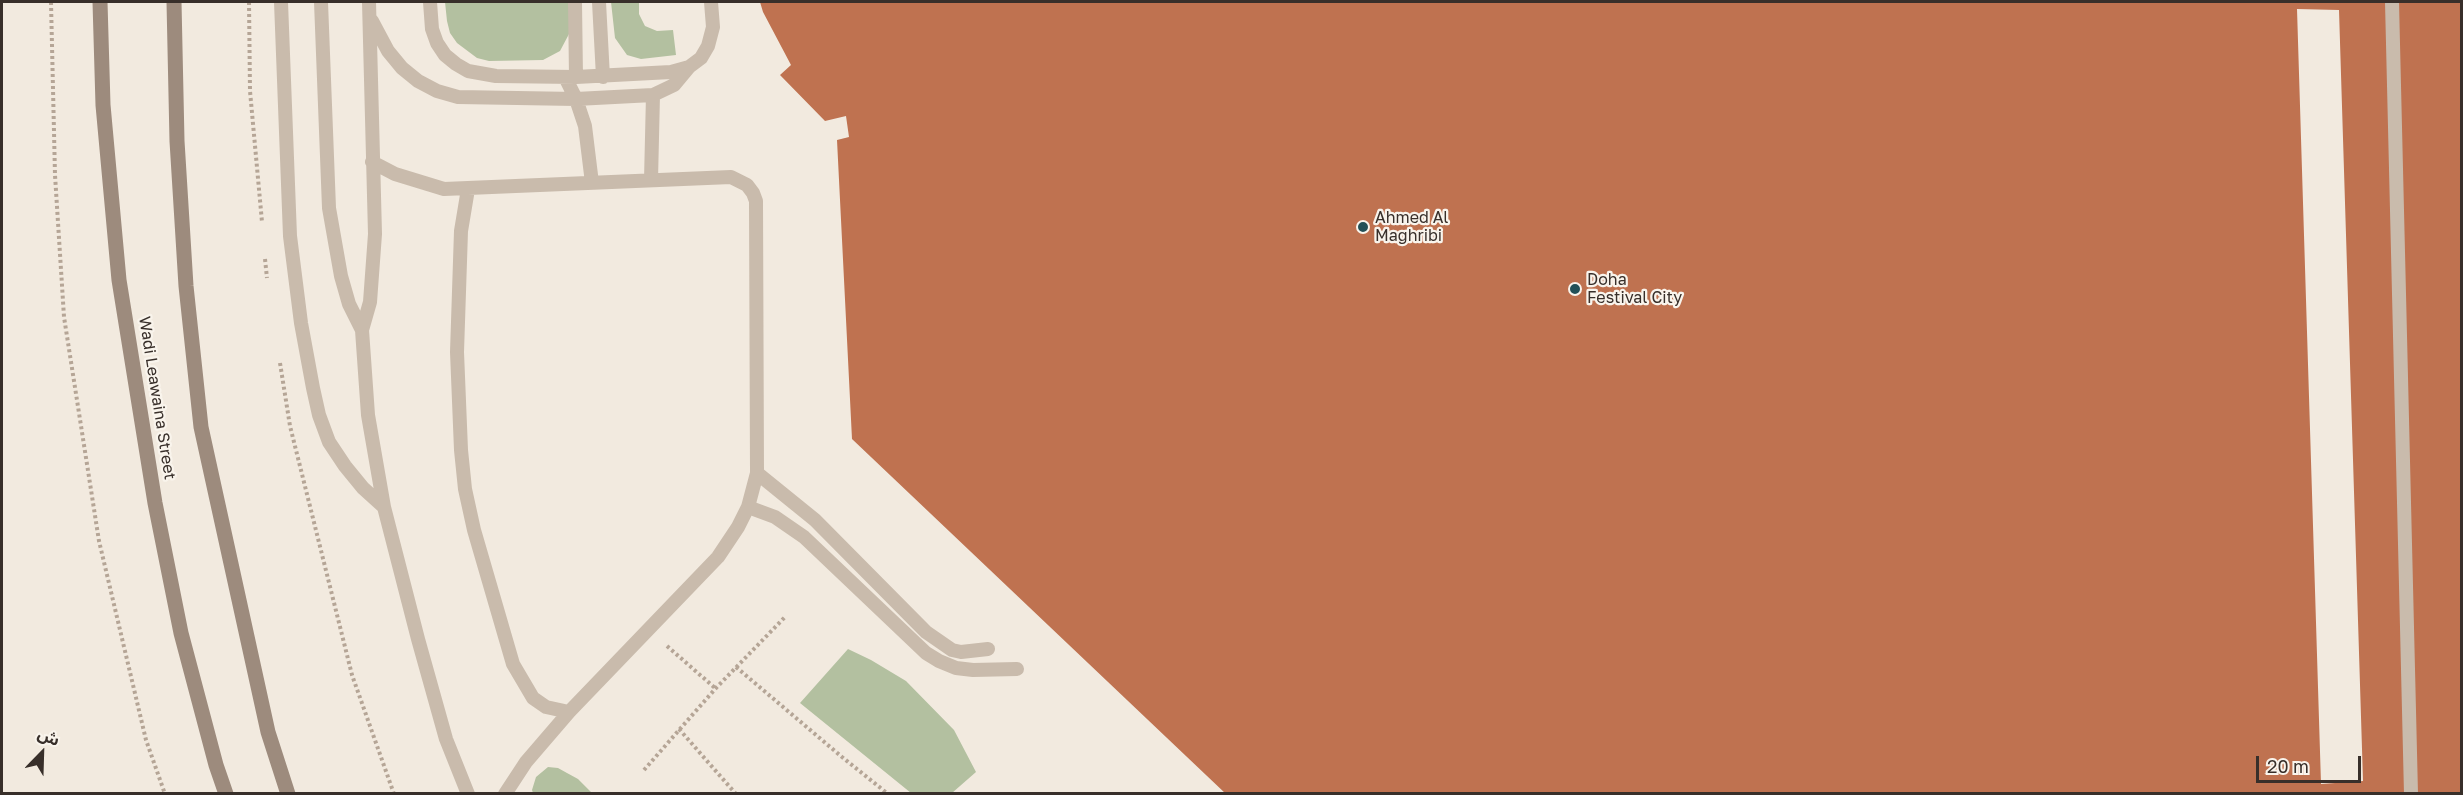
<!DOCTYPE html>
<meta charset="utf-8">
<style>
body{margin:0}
#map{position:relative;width:2463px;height:795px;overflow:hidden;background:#f2eadf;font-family:"Golos Text","Noto Sans Arabic",sans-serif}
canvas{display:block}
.frame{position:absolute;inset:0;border:3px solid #382f2a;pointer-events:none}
.north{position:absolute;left:12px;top:723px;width:60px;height:60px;-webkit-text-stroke:4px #f9f4ec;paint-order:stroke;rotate:23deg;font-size:16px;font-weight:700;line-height:24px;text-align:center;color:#382f2a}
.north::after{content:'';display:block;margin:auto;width:21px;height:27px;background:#382f2a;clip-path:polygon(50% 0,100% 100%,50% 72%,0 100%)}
.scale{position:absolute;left:2256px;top:756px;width:105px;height:27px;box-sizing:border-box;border:3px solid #382f2a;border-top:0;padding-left:8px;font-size:18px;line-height:21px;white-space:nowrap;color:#382f2a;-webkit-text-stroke:4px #f9f4ec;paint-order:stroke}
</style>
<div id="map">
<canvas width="2463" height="795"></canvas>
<div class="frame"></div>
<div class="north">ش</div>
<div class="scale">20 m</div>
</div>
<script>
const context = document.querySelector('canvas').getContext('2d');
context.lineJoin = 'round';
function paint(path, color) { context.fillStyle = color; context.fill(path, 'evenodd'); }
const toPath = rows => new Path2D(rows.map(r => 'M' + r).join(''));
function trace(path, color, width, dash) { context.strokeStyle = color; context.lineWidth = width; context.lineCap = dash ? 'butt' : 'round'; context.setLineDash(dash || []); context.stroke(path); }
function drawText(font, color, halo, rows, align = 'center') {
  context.font = font + ' "Golos Text",sans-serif'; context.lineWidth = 4.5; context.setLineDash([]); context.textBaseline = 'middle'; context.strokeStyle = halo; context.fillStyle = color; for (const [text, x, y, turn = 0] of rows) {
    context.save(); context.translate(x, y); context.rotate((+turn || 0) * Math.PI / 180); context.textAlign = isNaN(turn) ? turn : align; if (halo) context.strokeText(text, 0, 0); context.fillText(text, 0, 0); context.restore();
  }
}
paint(toPath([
 [445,2,569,2,569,34,560,51,543,60,489,61,477,58,457,43,450,33,447,21],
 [611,2,639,2,639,14,645,26,657,31,673,30,676,55,641,59,627,55,615,38],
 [848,649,871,660,906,681,954,730,976,772,952,793,911,793,800,703],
 [548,767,558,768,567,773,578,779,592,793,533,793,532,790,536,777]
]), '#b3c0a0');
paint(toPath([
 [760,2,2462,2,2462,794,1226,794,852,439,837,140,849,137,846,116,825,121,780,75,791,65,763,12],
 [2297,9,2339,10,2363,781,2321,784]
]), '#bf7250');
trace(toPath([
 [51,2,55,175,64,317,99,541,146,740,165,794],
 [249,2,250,91,262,222],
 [265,259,267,278],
 [280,363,290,426,352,675,394,794],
 [667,646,715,688],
 [736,667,842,757,888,794],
 [679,729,736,794],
 [644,770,716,688,785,617]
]), '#b5a596', 4, [3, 3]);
trace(toPath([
 [281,2,290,236,301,323,313,388,319,415,329,442,345,466,363,488,384,507],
 [321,2,329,208,341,276,349,304,362,330],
 [369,2,375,234,370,302,362,330,368,415,384,507,418,639,446,739,468,794],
 [430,2,432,29,437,43,445,55,456,64,468,71,496,76,576,77,671,72,689,67,701,58,708,46,713,27,711,2],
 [575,2,576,77],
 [599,2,603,77],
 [2392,2,2411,794],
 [372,21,388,51,402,68,418,81,437,91,458,97,576,99,653,95,674,85,689,67],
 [565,77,576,99,585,126,592,183],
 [372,162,395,174,444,189,731,177,747,185,753,193,756,201,757,473,748,507,738,527,718,557,569,712,526,762,505,794],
 [651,180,653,95],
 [468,189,461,231,457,352,461,450,465,489,474,530,513,664,533,698,546,707,569,712],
 [757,473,815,520,926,632,952,650,961,652,988,649],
 [748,507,775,517,804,537,926,653,939,661,956,668,973,670,1017,669]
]), '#c9bbac', 14);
trace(toPath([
 [100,2,103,105,119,280,155,503,181,633,216,765,226,794],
 [174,2,177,141,186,286,201,427,268,732,288,794]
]), '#9d8b7d', 15);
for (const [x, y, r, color] of [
 [1363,227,6,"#225057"],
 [1575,289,6,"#225057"]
]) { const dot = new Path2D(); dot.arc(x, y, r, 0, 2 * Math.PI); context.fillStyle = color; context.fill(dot); trace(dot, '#f9f4ec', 2); }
drawText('16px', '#382f2a', '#f9f4ec', [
 ["Ahmed Al",1375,218],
 ["Maghribi",1375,236],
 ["Doha",1587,280],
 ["Festival City",1587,298]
], 'left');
drawText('16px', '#382f2a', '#f9f4ec', [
 ["Wadi Leawaina Street",157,398,81]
]);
</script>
